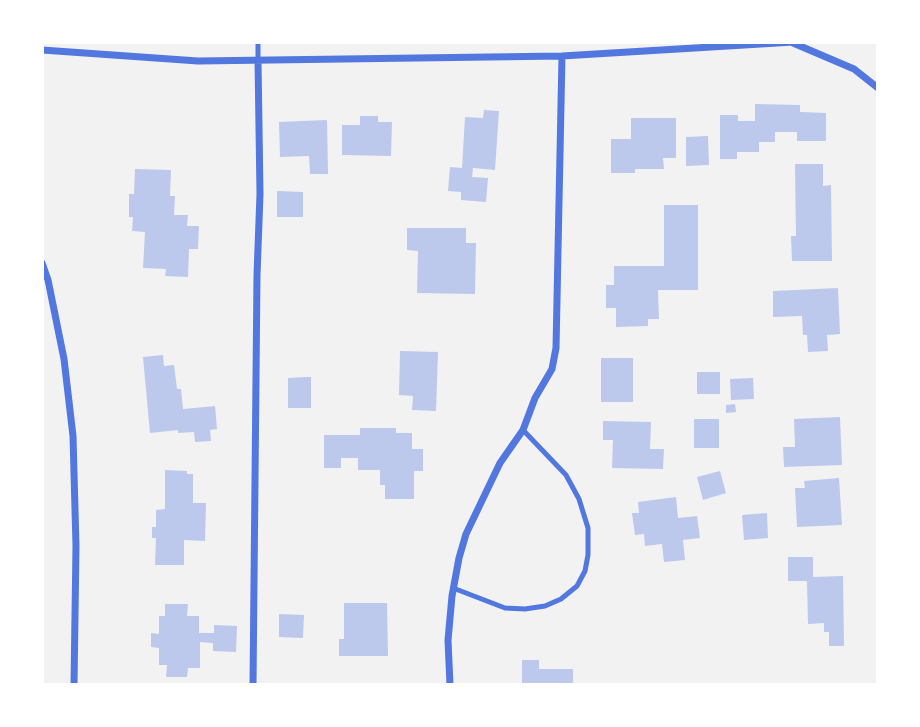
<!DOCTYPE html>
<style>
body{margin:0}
#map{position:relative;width:920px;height:727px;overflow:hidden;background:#f2f2f2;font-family:Overpass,sans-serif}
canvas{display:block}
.frame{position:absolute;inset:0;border:44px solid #fff;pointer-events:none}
</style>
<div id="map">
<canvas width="920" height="727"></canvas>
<div class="frame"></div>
</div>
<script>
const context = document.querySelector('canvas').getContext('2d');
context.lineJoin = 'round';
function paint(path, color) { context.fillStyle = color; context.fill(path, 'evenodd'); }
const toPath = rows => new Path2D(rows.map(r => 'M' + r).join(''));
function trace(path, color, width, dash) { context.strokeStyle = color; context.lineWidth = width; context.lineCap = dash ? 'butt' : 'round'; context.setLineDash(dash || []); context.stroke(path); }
paint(toPath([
 [755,104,800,105,800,112,826,113,826,141,797,141,797,132,775,132,775,142,759,142,759,152,737,152,737,159,720,159,720,115,738,115,738,121,755,121],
 [484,110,499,111,495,170,473,168,472,177,488,178,486,202,461,200,461,192,448,191,450,167,462,168,465,117,483,118],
 [360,116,378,116,378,122,392,122,391,156,342,155,342,125,360,125],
 [631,118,676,118,676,158,663,158,664,169,635,169,635,173,611,173,611,139,631,139],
 [327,120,328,174,310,174,309,156,280,157,279,122],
 [708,136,709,165,686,166,686,137],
 [795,164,823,164,823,186,831,185,832,261,792,261,791,236,796,236],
 [135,169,171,170,170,196,175,196,174,215,188,215,187,226,199,226,198,249,189,249,188,277,165,276,166,269,143,268,145,232,132,231,133,217,129,217,129,194,134,194],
 [277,191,303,192,303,217,277,217],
 [664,205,698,205,698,290,658,290,659,319,648,319,648,326,616,327,616,308,606,308,606,285,614,285,614,266,664,266],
 [407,228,466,228,466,243,476,243,475,294,417,293,418,251,407,250],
 [838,288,840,334,827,335,828,351,808,352,807,335,803,335,802,316,773,317,773,291],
 [400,351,438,352,436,411,412,410,413,396,399,395],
 [163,355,164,366,174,365,177,389,181,389,183,409,215,406,217,429,210,430,211,441,195,442,194,432,178,433,178,430,150,433,143,357],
 [601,358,633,358,633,402,601,402],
 [697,372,720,372,720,394,697,394],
 [305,377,311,377,311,408,288,408,288,378],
 [753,378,754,399,731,400,730,379],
 [735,404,736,412,726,413,726,405],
 [840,417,842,465,784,467,783,447,795,447,794,419],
 [694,419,719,419,719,448,694,448],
 [603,421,651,422,650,449,664,449,663,469,612,468,613,440,603,440],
 [360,428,396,428,396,433,412,433,412,449,423,449,423,471,414,471,414,499,385,499,385,485,380,485,380,470,358,470,358,458,341,458,341,468,324,468,324,435,360,435],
 [165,470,187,471,187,474,193,474,193,503,206,503,205,541,184,540,184,565,155,565,156,538,152,538,152,527,156,527,156,510,165,509],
 [720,471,726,493,703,500,697,477],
 [839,478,842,525,797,527,795,488,805,488,804,481],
 [676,497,678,518,697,516,700,538,683,540,685,560,664,562,662,544,645,546,644,534,635,535,632,513,639,513,638,502],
 [767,513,768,538,744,540,742,515],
 [788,557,813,557,813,577,843,576,844,646,829,646,829,632,824,632,824,623,808,624,807,581,788,581],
 [344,603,387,603,388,656,339,656,339,639,344,639],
 [165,604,188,604,187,616,199,616,199,633,214,633,214,625,237,626,236,652,213,651,213,643,200,642,200,668,188,668,187,677,166,677,167,665,159,665,159,648,151,647,151,633,159,634,159,616,165,616],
 [279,614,304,615,303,638,279,637],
 [522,660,539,660,539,669,573,669,573,685,522,685]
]), '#bdc9ec');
trace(toPath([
 [258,60,258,42],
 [453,588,505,608,525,609,545,606,561,599,577,586,585,571,588,555,588,528,579,499,566,475,523,430]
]), '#5277de', 5);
trace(toPath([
 [793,43,854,69,878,88],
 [42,50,198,61,562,56,794,42],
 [42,263,48,280,64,359,73,436,76,546,74,685],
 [253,685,257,275,260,194,258,60],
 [450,685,448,640,452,596,459,558,466,534,500,463,523,430,535,398,552,369,556,348,562,56]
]), '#5277de', 7);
</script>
